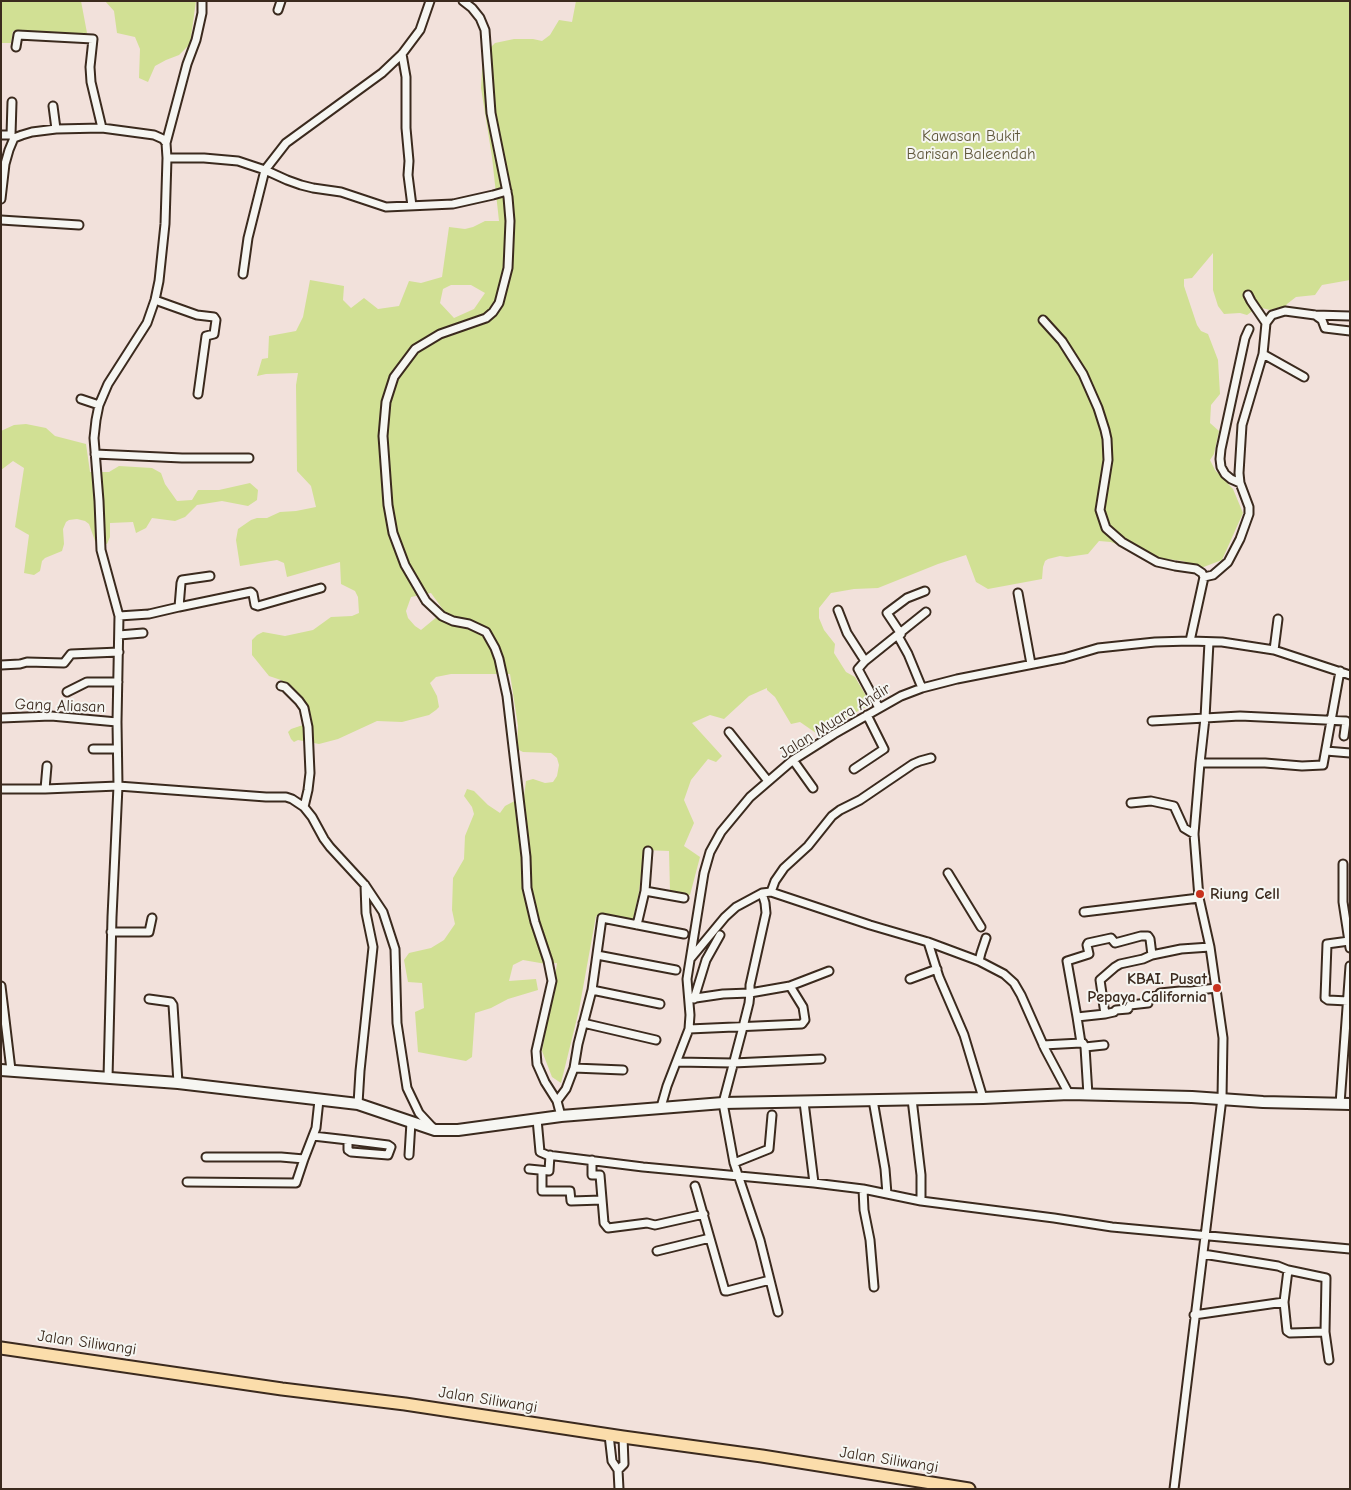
<!DOCTYPE html>
<style>
body{margin:0}
#map{position:relative;width:1351px;height:1490px;overflow:hidden;background:#f2e1db;font-family:"Comic Neue",sans-serif}
canvas{display:block}
.frame{position:absolute;inset:0;border:2px solid #3b2a1e;pointer-events:none}
</style>
<div id="map">
<canvas width="1351" height="1490"></canvas>
<div class="frame"></div>
</div>
<script>
const context = document.querySelector('canvas').getContext('2d');
context.lineJoin = 'round';
function paint(path, color) { context.fillStyle = color; context.fill(path, 'evenodd'); }
const toPath = rows => new Path2D(rows.map(r => 'M' + r).join(''));
function trace(path, color, width, dash) { context.strokeStyle = color; context.lineWidth = width; context.lineCap = dash ? 'butt' : 'round'; context.setLineDash(dash || []); context.stroke(path); }
function drawText(font, color, halo, rows, align = 'center') {
  context.font = font + ' "Comic Neue",sans-serif'; context.lineWidth = 4; context.setLineDash([]); context.textBaseline = 'middle'; context.strokeStyle = halo; context.fillStyle = color; for (const [text, x, y, turn = 0] of rows) {
    context.save(); context.translate(x, y); context.rotate((+turn || 0) * Math.PI / 180); context.textAlign = isNaN(turn) ? turn : align; if (halo) context.strokeText(text, 0, 0); context.fillText(text, 0, 0); context.restore();
  }
}
paint(toPath([
 [1,1,81,1,87,33,82,35,13,31,11,43,1,43],
 [105,1,196,1,190,44,179,55,166,60,155,66,148,82,139,78,140,49,135,37,117,33,114,11],
 [576,1,1350,1,1350,280,1322,285,1315,295,1296,297,1287,304,1285,307,1281,307,1270,310,1258,307,1247,315,1240,313,1224,314,1218,306,1213,290,1213,253,1192,278,1184,279,1184,286,1197,325,1201,331,1208,334,1218,360,1220,394,1211,405,1210,423,1219,431,1214,454,1210,460,1215,470,1233,489,1243,513,1222,560,1201,568,1183,561,1149,557,1111,542,1099,541,1088,554,1067,557,1060,556,1048,559,1045,561,1043,567,1042,579,988,589,976,582,966,555,938,564,878,588,854,589,831,593,819,608,819,618,824,630,835,644,834,653,846,672,855,677,869,701,866,707,816,733,800,722,791,724,775,697,767,690,767,688,749,696,724,719,710,715,692,723,722,756,716,762,708,759,691,780,684,800,694,823,684,846,700,857,690,895,670,891,669,851,644,850,639,892,633,919,596,916,579,1010,561,1083,552,1077,542,1051,551,1003,557,963,546,964,523,960,513,965,509,981,536,979,538,990,508,999,491,1008,475,1013,472,1057,466,1061,418,1052,415,1012,424,1008,422,983,408,982,404,960,409,953,431,948,444,940,455,924,452,910,453,878,464,859,465,836,474,814,472,807,464,796,467,789,474,791,488,805,500,813,505,806,524,796,526,781,533,779,545,783,553,782,557,776,559,765,557,758,551,753,523,752,517,749,518,726,510,674,451,674,436,677,430,683,437,696,439,707,436,710,429,715,402,722,377,721,338,739,319,744,298,740,294,742,291,739,288,732,291,729,312,722,312,719,307,706,297,693,281,680,269,676,252,655,252,640,257,635,263,632,285,636,313,630,331,617,352,616,359,613,358,597,355,591,341,584,340,562,287,577,284,563,277,560,240,566,236,540,238,529,251,520,257,518,267,518,280,512,296,511,316,507,311,486,297,471,296,385,298,373,266,374,257,376,262,359,268,358,269,336,296,331,303,317,310,280,344,286,343,300,351,308,364,298,378,309,399,306,409,281,421,283,442,277,449,227,465,229,473,227,485,221,499,221,492,157,481,88,483,55,495,43,514,39,533,39,542,41,550,35,559,20,572,22],
 [451,285,471,285,485,293,474,309,454,318,440,303,443,289],
 [431,593,444,611,421,630,415,626,408,618,406,611,411,597],
 [26,424,46,428,55,436,86,444,90,472,109,472,119,466,152,468,161,473,165,484,177,501,192,500,198,490,219,490,250,483,258,490,257,500,248,506,222,501,197,505,185,517,175,521,152,518,146,528,136,533,133,522,110,523,110,537,107,544,95,541,89,524,85,521,77,519,69,520,66,522,63,529,64,544,62,551,45,558,42,561,40,571,34,575,24,573,29,535,15,527,24,468,13,461,1,470,1,431,14,425]
]), '#d1e094');
const minor = toPath([
 [463,1,472,8,480,18,485,30,491,113,508,197,510,221,508,268,499,303,493,312,486,318,440,334,415,349,394,377,386,402,383,436,388,505,393,533,405,565,426,601,442,616,453,621,469,624,486,632,495,648,499,659,507,696,526,857,527,888,535,922,548,961,552,981,536,1051,537,1064,545,1082,557,1101,561,1116],
 [278,10,281,1],
 [16,47,18,35,93,39,90,67,91,82,102,128],
 [402,54,406,77,406,128,409,161,408,175,412,206],
 [53,106,56,129],
 [1,135,11,135,14,138],
 [11,135,12,102],
 [166,143,187,64,196,40,202,13,202,1],
 [167,158,204,158,238,161,265,170,287,180,301,185,313,188,341,192,386,207,453,204,493,195,507,191],
 [1,199,5,164,9,150,14,138,22,135,32,132,56,129,102,128,154,135,163,139,166,143,167,158,165,224,159,281,155,300,147,323,108,384,99,405,96,420,94,438,99,501,101,550,119,616,117,722,118,786,112,917,108,1078],
 [1,220,79,225],
 [243,274,248,238,265,170,286,143,382,73,402,54,420,30,430,1],
 [1248,295,1251,301,1266,323],
 [155,300,197,315,214,317,216,320,214,334,206,336,198,394],
 [1315,315,1322,320,1325,328,1350,331],
 [1043,320,1062,341,1083,374,1098,408,1105,430,1107,439,1108,460,1100,510,1106,528,1122,542,1157,562,1175,566,1196,569,1202,573,1204,577,1190,641],
 [1263,354,1304,377],
 [81,399,99,405],
 [95,454,182,458,249,458],
 [1240,483,1231,479,1225,474,1221,467,1220,459,1221,449,1245,338,1249,329],
 [1204,577,1213,575,1228,562,1240,539,1249,514,1249,507,1240,483,1239,473,1242,425,1263,354,1266,323,1272,315,1285,311,1315,315,1350,316],
 [1018,593,1031,664],
 [179,607,251,592,253,594,255,605,258,606,321,588],
 [838,610,847,633,865,661],
 [119,616,149,614,179,607,181,583,182,580,210,576],
 [901,634,887,613,907,598,925,591],
 [119,635,143,633],
 [898,636,908,654,922,688],
 [1274,650,1278,619],
 [1,665,20,664,27,662,64,663,71,654,119,652],
 [281,686,285,687,299,701,304,708,308,727,310,773,308,790,304,807],
 [67,692,87,682,118,682],
 [879,708,858,669,865,661,926,612],
 [1,718,51,716,117,722],
 [1152,721,1240,716,1346,721,1344,736],
 [729,732,768,781],
 [93,749,117,749],
 [1326,751,1350,753],
 [793,760,813,788],
 [1200,763,1265,763,1302,766,1323,765,1340,671],
 [854,769,884,749,867,715],
 [1,789,45,789,118,786,266,797,286,797,292,799,304,807,312,817,324,839,330,847,365,885,383,912,395,949,397,1023,407,1088,419,1113,432,1127],
 [45,789,47,766],
 [1131,803,1151,801,1174,806,1184,828,1194,834],
 [1343,864,1343,902,1350,948],
 [948,873,981,927],
 [645,891,684,898],
 [771,892,775,881,784,868,808,846,832,816,840,810,860,800,913,764,920,761,931,758],
 [1084,912,1199,898],
 [637,925,645,891,648,851],
 [111,932,149,932,152,918],
 [928,942,939,977,964,1035,983,1098],
 [597,955,676,970],
 [691,958,725,917,736,907,762,893,771,892,870,925,928,942,979,961,1004,974,1014,983,1021,995,1045,1049,1069,1094],
 [979,961,981,953,986,938],
 [910,979,937,969],
 [1,986,11,1070],
 [592,990,660,1004],
 [149,999,171,1002,173,1005,178,1083],
 [689,999,723,994,750,993,750,985,766,913,765,903,762,893],
 [694,999,706,960,720,935],
 [1348,1001,1328,1000,1325,998,1327,944,1349,941],
 [1105,1014,1114,1012,1116,1010,1128,1009,1130,1005,1148,1003,1148,997,1158,996,1160,993,1180,991,1191,991,1216,988],
 [1077,1017,1105,1014,1100,980,1115,967,1120,964,1143,959,1152,955,1181,949,1210,947],
 [583,1023,656,1040],
 [689,1029,802,1024,805,1020,803,1007,790,986],
 [1043,1045,1081,1043],
 [1104,1045,1085,1047,1083,1043,1081,1043,1077,1017,1067,961,1089,954,1087,945,1088,943,1111,938,1115,943,1141,936,1148,936,1150,939,1152,955],
 [1085,1047,1088,1095],
 [677,1062,733,1063,821,1059],
 [574,1068,623,1070],
 [912,1099,921,1175,921,1201],
 [873,1100,885,1169,887,1194],
 [557,1101,566,1089,574,1068,578,1044,592,990,602,918,684,934],
 [804,1102,814,1183],
 [358,1104,360,1071,373,947,366,913,365,885],
 [1340,1104,1350,966],
 [661,1107,667,1086,689,1029,690,1015,687,979,704,873,710,852,721,832,750,797,793,760,834,734,901,696,922,688,957,679,1064,658,1098,648,1155,642,1190,641,1222,642,1274,650,1350,675],
 [537,1119,540,1152,547,1155,643,1167,814,1183,863,1189],
 [313,1136,348,1140,388,1145,391,1147,388,1155,351,1152,348,1150,348,1140],
 [409,1155,411,1122],
 [206,1157,281,1157,304,1159],
 [592,1160,592,1175,600,1175,604,1223,608,1228,647,1223,655,1225,704,1214],
 [734,1163,769,1149,772,1115],
 [529,1169,549,1171,550,1155],
 [542,1171,542,1191,570,1191,571,1201,602,1200],
 [187,1182,296,1183,304,1159,316,1128,319,1100],
 [695,1186,696,1189,725,1291,727,1291,770,1280],
 [657,1251,710,1238],
 [1203,1254,1278,1266,1288,1270],
 [874,1287,870,1240,864,1210,863,1189,921,1201,1054,1218,1112,1227,1350,1249],
 [778,1312,760,1240,734,1163,723,1103,743,1027,749,1003,750,993,790,986,829,971],
 [1194,1315,1284,1302],
 [1325,1332,1290,1333,1287,1331,1284,1302,1288,1270,1326,1278,1325,1332,1329,1360],
 [609,1435,612,1461,618,1470,619,1489],
 [618,1470,624,1464,623,1437],
 [1174,1489,1222,1098,1223,1038,1210,947,1199,898,1194,834,1200,763,1205,718,1209,642]
]);
const secondary = toPath([
 [1,1070,178,1083,358,1104,435,1130,458,1130,561,1116,723,1103,983,1098,1069,1094,1192,1097,1263,1102,1350,1104]
]);
const primary = toPath([
 [1,1348,282,1389,405,1404,623,1437,762,1456,969,1489]
]);
trace(minor, '#3b2a1e', 11);
trace(secondary, '#3b2a1e', 14);
trace(primary, '#3b2a1e', 15);
trace(minor, '#f6f6f2', 7);
trace(secondary, '#f6f6f2', 10);
trace(primary, '#fbddab', 11);
for (const [x, y, r, color] of [
 [1200,894,5,"#c8321e"],
 [1217,988,5,"#c8321e"]
]) { const dot = new Path2D(); dot.arc(x, y, r, 0, 2 * Math.PI); context.fillStyle = color; context.fill(dot); trace(dot, '#f6f6f2', 2); }
drawText('16px', '#60583c', '#f6f6f2', [
 ["Kawasan Bukit",971,136],
 ["Barisan Baleendah",971,154]
]);
drawText('16px', '#3b2a1e', '#f6f6f2', [
 ["Gang Aliasan",60,706,2],
 ["Jalan Muara Andir",835,721,-32],
 ["Jalan Siliwangi",87,1343,8],
 ["Jalan Siliwangi",488,1400,9],
 ["Jalan Siliwangi",889,1460,9]
]);
drawText('bold 16px', '#3b2a1e', '#f6f6f2', [
 ["Riung Cell",1210,894],
 ["KBAI. Pusat",1207,979,"right"],
 ["Pepaya California",1207,997,"right"]
], 'left');
</script>
